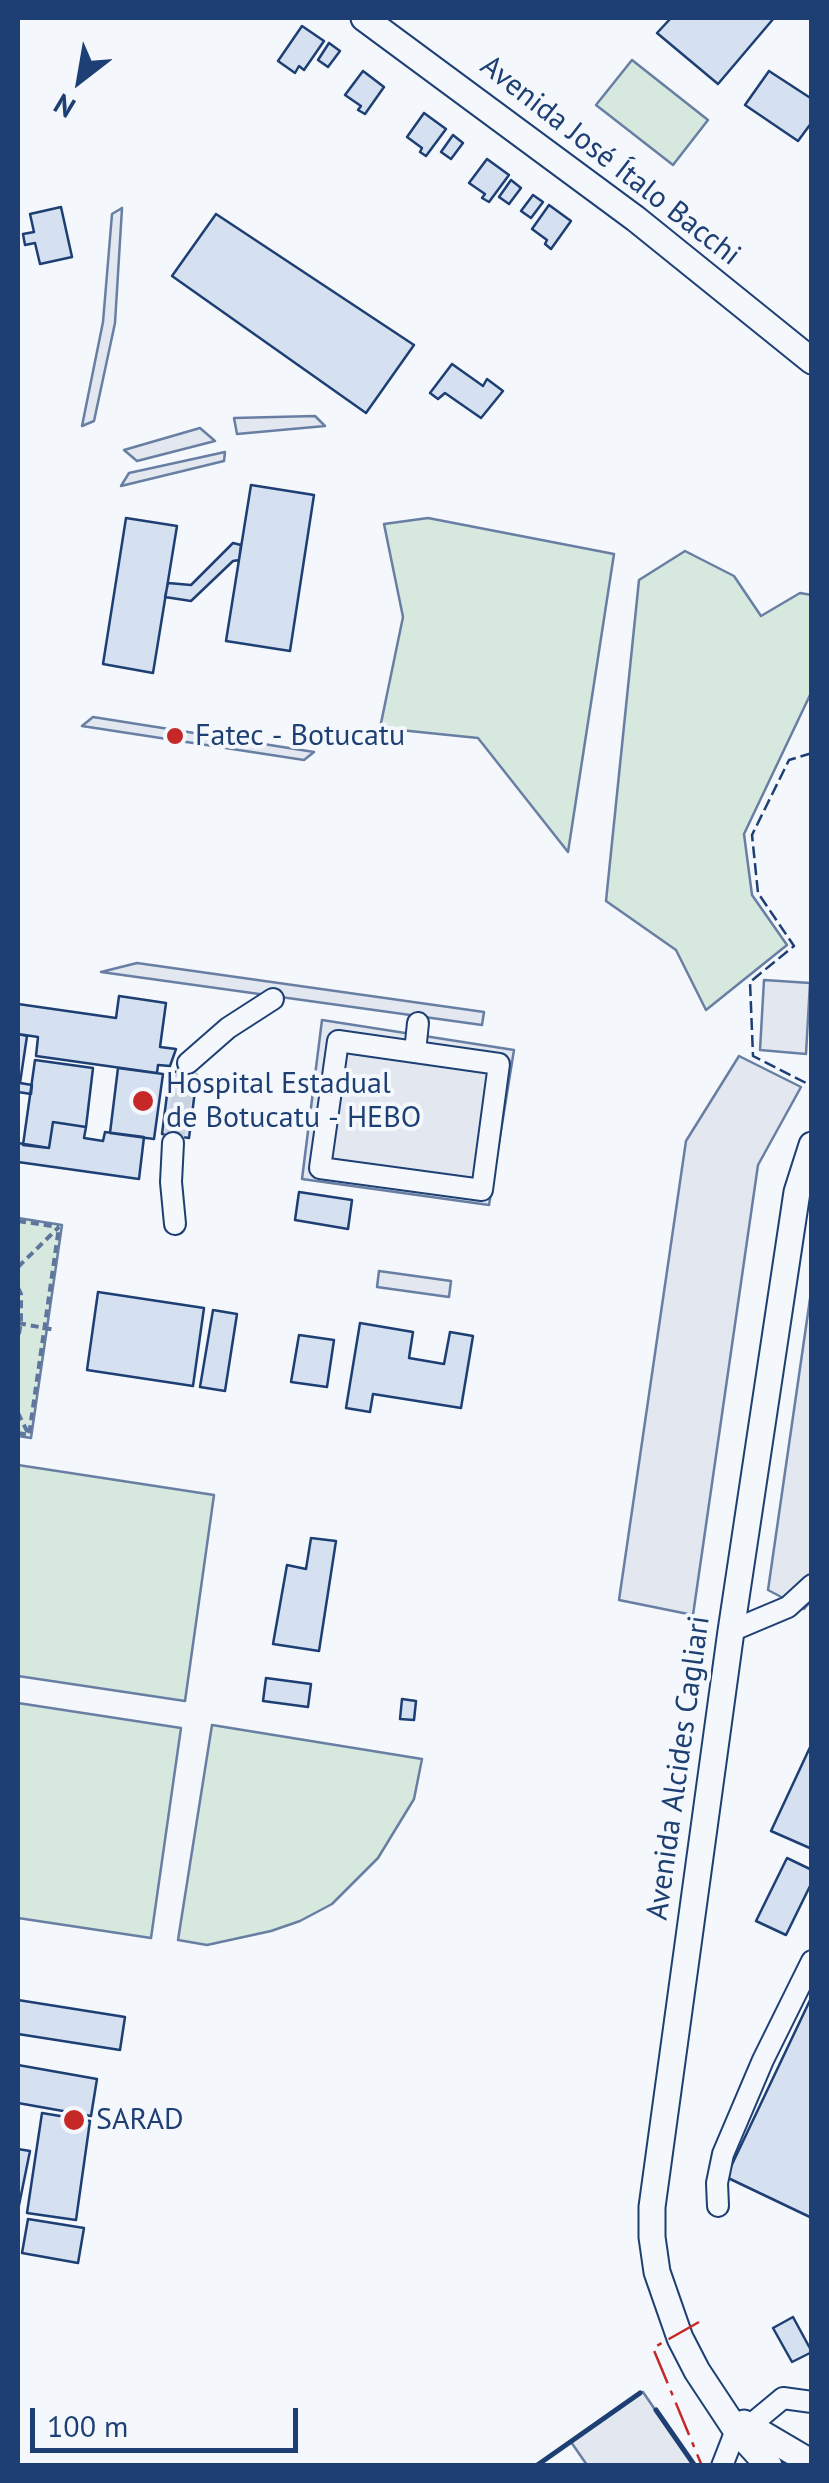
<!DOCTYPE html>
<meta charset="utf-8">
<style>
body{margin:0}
#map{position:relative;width:829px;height:2483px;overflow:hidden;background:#f4f7fb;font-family:"PT Sans",sans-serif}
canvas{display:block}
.frame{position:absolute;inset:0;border:20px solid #1d3f73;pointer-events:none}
.north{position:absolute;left:30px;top:30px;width:100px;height:100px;-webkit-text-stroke:8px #f4f7fb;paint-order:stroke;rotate:211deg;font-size:28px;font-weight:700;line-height:40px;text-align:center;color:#1d3f73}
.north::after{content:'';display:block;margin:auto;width:35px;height:45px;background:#1d3f73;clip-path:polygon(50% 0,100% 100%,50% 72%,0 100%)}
.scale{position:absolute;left:30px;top:2408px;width:268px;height:45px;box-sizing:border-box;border:5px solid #1d3f73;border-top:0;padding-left:12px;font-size:30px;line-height:35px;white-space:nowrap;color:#1d3f73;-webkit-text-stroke:8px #f4f7fb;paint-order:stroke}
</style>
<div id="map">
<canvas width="829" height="2483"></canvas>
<div class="frame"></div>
<div class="north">N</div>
<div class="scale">100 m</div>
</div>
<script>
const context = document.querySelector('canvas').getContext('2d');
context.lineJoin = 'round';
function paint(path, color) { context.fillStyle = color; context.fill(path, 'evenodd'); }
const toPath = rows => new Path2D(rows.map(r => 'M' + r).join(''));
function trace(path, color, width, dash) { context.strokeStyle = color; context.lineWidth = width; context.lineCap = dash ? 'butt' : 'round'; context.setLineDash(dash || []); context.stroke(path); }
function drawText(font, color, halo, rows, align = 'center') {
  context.font = font + ' "PT Sans",sans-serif'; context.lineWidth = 8; context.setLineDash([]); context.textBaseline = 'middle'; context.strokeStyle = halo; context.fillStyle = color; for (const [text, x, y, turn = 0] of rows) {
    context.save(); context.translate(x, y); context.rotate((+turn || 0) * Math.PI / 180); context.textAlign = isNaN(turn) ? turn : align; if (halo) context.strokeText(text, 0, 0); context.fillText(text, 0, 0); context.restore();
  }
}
const green = toPath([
 [632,60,708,120,673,165,596,105,632,60],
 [428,518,614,554,568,852,478,738,380,728,403,617,384,524,428,518],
 [685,551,734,576,761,616,800,593,812,595,811,693,744,834,752,895,787,945,706,1010,676,950,606,901,639,580,685,551],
 [18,1218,62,1225,31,1438,18,1436,18,1218],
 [18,1465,214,1495,185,1701,18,1676,18,1465],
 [18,1703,181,1728,151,1938,18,1918,18,1703],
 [212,1725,422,1759,414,1799,378,1858,332,1904,300,1921,271,1931,207,1945,178,1940,212,1725]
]);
paint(green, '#d7e8df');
trace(green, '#687fa3', 2.5);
const parking = toPath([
 [122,208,115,323,94,421,82,426,103,322,112,214,122,208],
 [315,416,325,426,237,434,234,418,315,416],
 [200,428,215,441,137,461,124,450,200,428],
 [225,452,224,461,121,486,129,473,225,452],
 [93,717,314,752,304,760,82,726,93,717],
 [137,963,484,1012,482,1025,101,972,137,963],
 [764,980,810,983,806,1054,760,1050,764,980],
 [322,1020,514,1050,489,1205,302,1179,322,1020],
 [739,1056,801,1087,758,1165,693,1615,619,1600,686,1141,739,1056],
 [379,1271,451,1281,449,1297,377,1287,379,1271],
 [811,1292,811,1601,804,1609,768,1590,811,1292],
 [643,2392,693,2465,587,2465,571,2442,643,2392]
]);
paint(parking, '#e3e8f0');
trace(parking, '#687fa3', 2.5);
const building = toPath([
 [671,18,774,18,718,84,657,33,671,18],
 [302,26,324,41,304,70,299,66,295,73,278,61,302,26],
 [329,43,340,51,328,67,318,60,329,43],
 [363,71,384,87,365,114,358,110,361,106,345,95,363,71],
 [769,71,812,99,812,122,798,141,745,105,769,71],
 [424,113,446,129,426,156,420,152,422,148,407,137,424,113],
 [453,135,463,143,451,159,441,152,453,135],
 [487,159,509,175,489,202,482,198,485,194,469,183,487,159],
 [511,180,521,188,509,204,499,197,511,180],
 [533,195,543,202,531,218,521,211,533,195],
 [549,205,571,221,551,249,545,244,547,240,532,229,549,205],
 [61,207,72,257,40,264,35,243,25,245,23,234,34,232,30,214,61,207],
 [216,214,414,345,366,413,172,276,216,214],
 [452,364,483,386,487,379,503,391,481,418,445,393,438,399,430,393,452,364],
 [251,485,314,495,290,651,226,641,251,485],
 [126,518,177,526,153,673,103,664,126,518],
 [233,543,241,545,239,560,233,561,191,601,165,597,168,583,191,585,233,543],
 [119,996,166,1003,160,1047,176,1049,170,1066,158,1065,157,1073,36,1056,38,1037,18,1034,18,1004,116,1018,119,996],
 [18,1034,27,1036,20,1083,32,1085,31,1094,18,1092,18,1097,18,1034],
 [35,1060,93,1068,86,1127,53,1122,49,1148,23,1145,35,1060],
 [118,1068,163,1074,154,1139,110,1133,118,1068],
 [170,1071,197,1075,189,1138,162,1134,170,1071],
 [53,1122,86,1127,84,1138,103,1141,105,1132,144,1137,139,1179,18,1162,18,1143,49,1148,53,1122],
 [299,1192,352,1200,348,1229,295,1220,299,1192],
 [98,1292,204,1308,193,1386,87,1370,98,1292],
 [213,1310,237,1314,225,1391,200,1387,213,1310],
 [360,1323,413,1332,409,1358,444,1364,450,1332,473,1336,461,1408,373,1394,370,1412,346,1408,360,1323],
 [299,1335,334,1340,327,1387,291,1382,299,1335],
 [311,1538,336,1541,319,1651,273,1644,287,1565,306,1569,311,1538],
 [266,1678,311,1684,308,1707,263,1701,266,1678],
 [402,1699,416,1701,414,1720,400,1719,402,1699],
 [812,1743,812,1849,771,1831,812,1743],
 [787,1858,812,1870,812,1882,786,1935,756,1921,787,1858],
 [812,1996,812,2218,726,2177,812,1996],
 [18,2000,125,2017,120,2050,18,2034,18,2000],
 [18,2065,97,2079,91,2116,18,2103,18,2065],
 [42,2113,90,2121,76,2220,27,2213,42,2113],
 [18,2149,30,2151,18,2210,18,2149],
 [28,2219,84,2228,78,2263,22,2253,28,2219],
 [793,2317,812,2352,792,2362,773,2328,793,2317]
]);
paint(building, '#d5e0f0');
trace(building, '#1d3f73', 2.5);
trace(toPath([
 [173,1143,188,1063]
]), '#c9d2e0', 20, [20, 10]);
const minor = toPath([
 [338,1041,499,1064,482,1190,320,1168,338,1041],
 [415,1052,418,1023],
 [188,1063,228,1028,273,999],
 [173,1143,171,1182,175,1224],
 [731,1631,788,1607,812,1585],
 [718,2206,717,2183,723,2154,763,2060,812,1961],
 [748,2427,783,2398,812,2402],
 [722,2466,736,2430]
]);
const major = toPath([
 [364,18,636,219,812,361],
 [744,2423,812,2463],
 [769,2466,736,2430,697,2371,680,2338,657,2272,652,2237,652,2207,731,1631,797,1192,812,1145]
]);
trace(minor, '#1d3f73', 24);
trace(major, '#1d3f73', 29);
trace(toPath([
 [18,1221,59,1227],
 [18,1267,59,1227],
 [18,1288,21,1294,21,1323,18,1339],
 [18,1323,55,1330],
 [18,1413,29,1435],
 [18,1433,29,1435,59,1227]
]), '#5e769c', 4, [8, 5]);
trace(minor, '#f4f7fb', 20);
trace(major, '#f4f7fb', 25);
trace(toPath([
 [812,753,789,760,752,835,758,893,794,946,750,982,753,1056,812,1086]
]), '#1d3f73', 2.5, [12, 5]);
trace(toPath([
 [656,2410,695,2466],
 [536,2466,640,2393]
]), '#1d3f73', 5);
trace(toPath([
 [699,2322,653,2348,702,2466]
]), '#c62828', 2.5, [35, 8, 5, 8]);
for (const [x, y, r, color] of [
 [175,736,10,"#c62828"],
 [143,1101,12,"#c62828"],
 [74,2120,12,"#c62828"]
]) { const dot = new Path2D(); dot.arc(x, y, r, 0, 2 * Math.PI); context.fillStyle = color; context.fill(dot); trace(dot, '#f4f7fb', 4); }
drawText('30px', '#1d3f73', '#f4f7fb', [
 ["Avenida José Ítalo Bacchi",610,161,38],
 ["Avenida Alcides Cagliari",679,1768,-82]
]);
drawText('30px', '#1d3f73', '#f4f7fb', [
 ["Fatec - Botucatu",195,736],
 ["Hospital Estadual",166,1084],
 ["de Botucatu - HEBO",166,1118],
 ["SARAD",96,2120]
], 'left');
</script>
